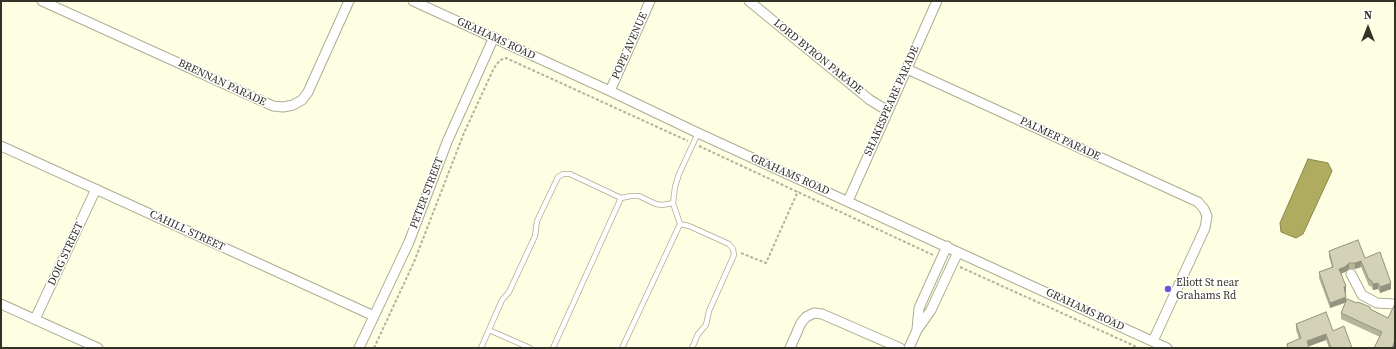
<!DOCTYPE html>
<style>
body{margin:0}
#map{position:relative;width:1396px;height:349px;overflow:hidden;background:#fefee2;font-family:"Source Serif 4",serif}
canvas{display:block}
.frame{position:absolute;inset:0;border:2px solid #323227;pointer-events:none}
.north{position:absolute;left:1348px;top:8px;width:40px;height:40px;-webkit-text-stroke:3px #fff;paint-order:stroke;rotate:0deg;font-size:11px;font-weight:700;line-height:16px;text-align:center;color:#323227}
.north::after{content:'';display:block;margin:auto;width:14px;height:18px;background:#323227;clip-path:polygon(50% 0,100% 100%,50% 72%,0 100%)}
</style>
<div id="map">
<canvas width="1396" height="349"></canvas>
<div class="frame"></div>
<div class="north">N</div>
</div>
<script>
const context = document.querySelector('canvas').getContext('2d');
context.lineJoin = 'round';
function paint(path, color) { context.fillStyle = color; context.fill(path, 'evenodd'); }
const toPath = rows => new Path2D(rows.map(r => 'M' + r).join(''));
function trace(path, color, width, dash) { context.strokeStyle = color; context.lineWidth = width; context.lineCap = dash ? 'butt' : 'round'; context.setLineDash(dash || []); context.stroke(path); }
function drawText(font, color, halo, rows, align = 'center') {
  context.font = font + ' "Source Serif 4",serif'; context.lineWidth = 3; context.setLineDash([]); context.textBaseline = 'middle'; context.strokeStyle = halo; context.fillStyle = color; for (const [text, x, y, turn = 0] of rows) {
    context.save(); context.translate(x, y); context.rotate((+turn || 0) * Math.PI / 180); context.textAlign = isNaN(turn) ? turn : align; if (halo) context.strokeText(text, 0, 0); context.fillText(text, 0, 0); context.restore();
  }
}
const water = toPath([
 [1308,159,1328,163,1332,171,1303,234,1296,238,1281,232,1280,223,1308,159]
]);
paint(water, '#afac5f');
trace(water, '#8a874e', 1);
const service = toPath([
 [680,224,689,226,729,244,733,249,734,255,709,311,706,325,698,334,692,348],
 [489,330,530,348],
 [481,348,502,300,509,292,535,236,537,221,558,177,563,174,570,174,621,198],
 [553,348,621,198,631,196,639,196,656,204,662,205,673,203],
 [622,348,680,224,673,203,675,187,679,174,698,133]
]);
const minor = toPath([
 [42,1,273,106,283,107,293,105,302,100,308,92,349,1],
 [413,1,610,91,698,133,1167,348],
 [749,1,870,100,888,111],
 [907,69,1198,202,1204,209,1207,216,1205,228,1153,341],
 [610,91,650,1],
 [1,146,374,316],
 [848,201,937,1],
 [1351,274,1362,295,1377,303,1395,304],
 [1,304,98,348],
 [35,319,96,189],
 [917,329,919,308,947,246],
 [359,348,409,242,447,142,494,37],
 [790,348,801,323,806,317,814,313,822,314,900,348],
 [909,348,917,330,931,310,958,252]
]);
trace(service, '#adac92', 6);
trace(minor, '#adac92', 11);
trace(toPath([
 [699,146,933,255],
 [741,253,766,263,798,191],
 [960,267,1139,348],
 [374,348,414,262,464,133,494,68,500,60,506,58,688,141]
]), '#b3b39d', 2, [3, 2]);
trace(service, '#fff', 4.5);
trace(minor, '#fff', 9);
paint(toPath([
 [1329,251,1365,258,1391,289,1380,293,1378,289,1373,290,1371,286,1369,286,1361,267,1355,269,1349,269,1345,272,1341,274,1346,292,1346,301,1370,309,1388,318,1395,304,1395,346,1394,348,1380,337,1341,319,1341,313,1345,303,1330,308,1319,278,1319,272,1332,267,1329,257],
 [1296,324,1333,331,1352,348,1329,348,1326,340,1309,346,1309,348,1287,348,1287,344,1299,339,1296,330]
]), '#b5b59d');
paint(toPath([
 [1361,261,1361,267,1355,269,1355,263],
 [1349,263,1349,269,1345,272,1339,274,1339,269],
 [1378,283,1378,289,1373,290,1373,284],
 [1391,283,1391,289,1380,293,1380,287],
 [1346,286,1346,292,1344,293,1344,287],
 [1346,297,1346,302,1330,308,1330,303],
 [1326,334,1326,340,1307,347,1307,341],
 [1395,340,1395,346,1394,348,1392,348]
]), '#949380');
const building = toPath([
 [1358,240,1365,258,1380,252,1391,283,1380,287,1378,283,1373,284,1371,280,1369,280,1361,261,1355,263,1349,263,1345,267,1339,269,1346,286,1344,287,1346,297,1330,303,1319,272,1333,267,1329,251,1358,240],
 [1347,299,1357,303,1358,302,1370,307,1370,309,1388,318,1395,304,1395,340,1392,348,1374,348,1382,332,1341,313,1347,299],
 [1326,312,1333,331,1344,326,1352,348,1331,348,1326,334,1307,341,1309,348,1288,348,1287,344,1301,338,1296,324,1326,312]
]);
paint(building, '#d3d2b7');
trace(building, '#949380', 1);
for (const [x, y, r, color] of [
 [1168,289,4,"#6a56d0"]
]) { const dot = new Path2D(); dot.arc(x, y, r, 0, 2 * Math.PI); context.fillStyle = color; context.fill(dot); trace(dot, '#fff', 1.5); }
drawText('11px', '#323227', '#fff', [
 ["GRAHAMS ROAD",496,39,25],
 ["POPE AVENUE",630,46,-66],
 ["LORD BYRON PARADE",818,57,39],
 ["BRENNAN PARADE",222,83,25],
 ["SHAKESPEARE PARADE",892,101,-66],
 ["PALMER PARADE",1060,139,25],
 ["GRAHAMS ROAD",790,175,24],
 ["PETER STREET",427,193,-69],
 ["CAHILL STREET",187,231,25],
 ["DOIG STREET",66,254,-65],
 ["GRAHAMS ROAD",1085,310,25]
]);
drawText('11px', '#323227', '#fff', [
 ["Eliott St near",1176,283],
 ["Grahams Rd",1176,296]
], 'left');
</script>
